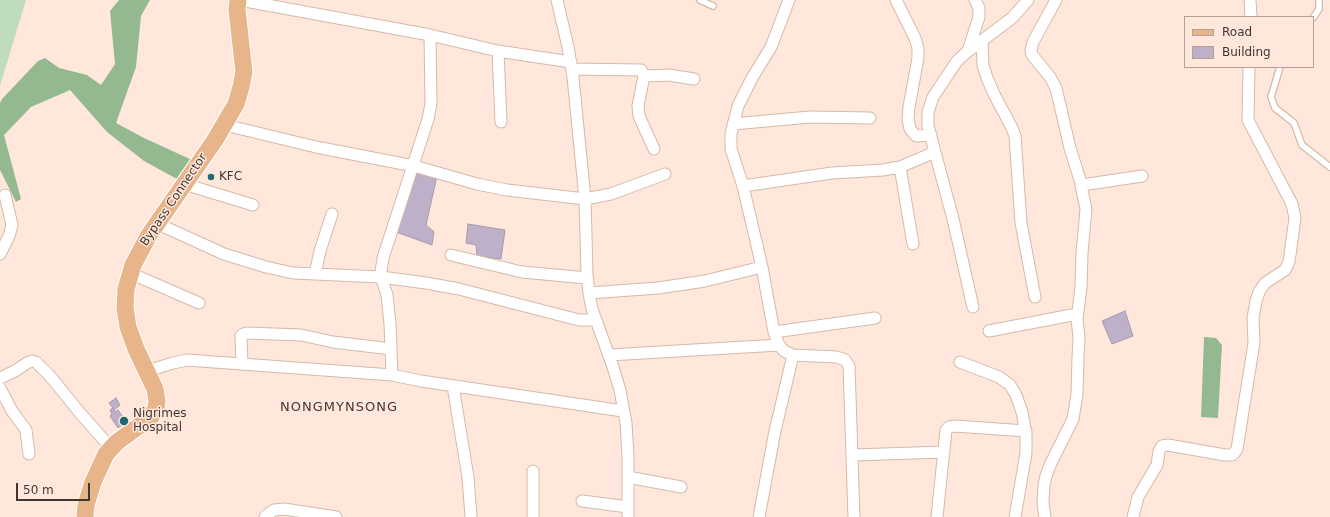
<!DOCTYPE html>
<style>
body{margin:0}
#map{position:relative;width:1330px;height:517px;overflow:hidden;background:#ffe8db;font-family:"DejaVu Sans",sans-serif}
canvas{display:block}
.legend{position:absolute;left:1184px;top:16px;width:130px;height:52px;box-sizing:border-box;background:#ffe8db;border:1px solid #b3a197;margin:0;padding:5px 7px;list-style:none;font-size:12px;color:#413630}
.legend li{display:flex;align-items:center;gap:8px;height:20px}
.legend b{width:20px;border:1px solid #b3a197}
.scale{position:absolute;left:16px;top:483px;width:74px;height:18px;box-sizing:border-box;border:2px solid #413630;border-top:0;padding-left:5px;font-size:12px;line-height:14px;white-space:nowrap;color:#413630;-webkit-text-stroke:3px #ffe8db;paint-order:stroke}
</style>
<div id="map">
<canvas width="1330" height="517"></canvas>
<ul class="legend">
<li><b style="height:5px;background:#e8b58b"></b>Road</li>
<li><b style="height:11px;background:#beb0c9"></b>Building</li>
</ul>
<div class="scale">50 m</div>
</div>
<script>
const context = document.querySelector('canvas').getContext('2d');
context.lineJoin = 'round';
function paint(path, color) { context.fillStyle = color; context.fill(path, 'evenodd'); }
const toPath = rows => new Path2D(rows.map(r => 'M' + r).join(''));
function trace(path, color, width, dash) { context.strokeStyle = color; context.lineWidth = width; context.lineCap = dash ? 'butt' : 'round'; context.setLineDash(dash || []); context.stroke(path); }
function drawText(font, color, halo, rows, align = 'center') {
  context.font = font + ' "DejaVu Sans",sans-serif'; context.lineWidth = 3; context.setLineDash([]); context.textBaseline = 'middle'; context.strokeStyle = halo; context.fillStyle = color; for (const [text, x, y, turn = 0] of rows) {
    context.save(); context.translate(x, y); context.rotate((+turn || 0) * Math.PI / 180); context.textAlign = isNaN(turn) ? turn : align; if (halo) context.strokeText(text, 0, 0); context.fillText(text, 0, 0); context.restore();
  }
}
paint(toPath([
 [0,0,26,0,0,86]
]), '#bfdcbc');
paint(toPath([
 [119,0,150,0,141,16,136,67,116,123,144,138,192,160,177,179,144,161,107,132,70,90,31,107,4,135,21,199,16,202,0,170,0,103,2,99,38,61,45,58,59,68,87,75,101,85,115,64,110,11],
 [1204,337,1216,338,1222,345,1218,418,1201,417]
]), '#94b890');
const building = toPath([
 [417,173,437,176,426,225,434,232,432,245,396,232,417,173],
 [468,224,505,230,501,259,477,256,476,245,466,243,468,224],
 [1125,311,1133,336,1112,344,1102,321,1125,311],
 [116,398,120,405,114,410,115,412,118,410,124,418,126,416,129,420,118,428,110,416,112,414,110,410,113,408,109,403,116,398]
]);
paint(building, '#beb0c9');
trace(building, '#a699b1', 1);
const service = toPath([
 [700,0,713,6],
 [1313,18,1319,9,1319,0],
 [1280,67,1271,97,1275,108,1294,123,1302,145,1330,167]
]);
const minor = toPath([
 [240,0,430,35,498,51,571,62],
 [557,0,568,47,573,77,585,199,587,274,589,293,592,309,613,367,620,390,626,423,628,456,628,517],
 [789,0,771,47,752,78,738,106,731,134,731,149,743,186,762,267,774,332,779,345,784,351,793,355,837,357,845,360,849,366,854,517],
 [896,0,915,38,918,48,918,58,909,107,908,119,910,129,916,136,931,135],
 [1250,0,1251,17],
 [982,41,983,65,987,78,994,94,1012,128,1015,136,1021,223,1035,297],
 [498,51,501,122],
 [968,51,979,17,979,8,975,0],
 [572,69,641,70,644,76,638,106,639,116,654,149],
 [644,76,669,75,694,79],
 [733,124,810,117,870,118],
 [225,125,316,147,414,166,477,184,507,190,585,199,611,194,665,174],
 [900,167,913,244],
 [184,184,253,205],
 [1082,185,1142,176],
 [743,186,832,173,883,170,900,167,935,152],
 [156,223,224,254,266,267,293,273,381,277,426,283,459,289,579,320,596,320],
 [0,254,9,236,12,225,5,195],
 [451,255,522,272,587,278],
 [130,273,199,303],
 [315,274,320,251,332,214],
 [589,293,658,288,685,284,705,281,762,267],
 [973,307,953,219,928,126,928,112,933,97,957,61,968,51,1012,18,1028,0],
 [989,331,1077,314],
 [774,332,875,318],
 [609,355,779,345],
 [960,362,999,377,1010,385,1016,395,1022,412,1026,434,1026,453,1015,517],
 [242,364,241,336,243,334,247,333,301,335,333,342,391,349],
 [147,371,173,363,187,360,392,375,421,381,623,411],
 [392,375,390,324,387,295,381,277,381,272,383,258,428,119,431,104,430,35],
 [0,378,15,371,27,363,32,361,36,362,50,376,80,413,111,448],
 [453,386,468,477,471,517],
 [0,388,12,411,26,430,29,454],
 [853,455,944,452],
 [533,471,533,517],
 [628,477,681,487],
 [582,501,628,507],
 [265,517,267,515,274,510,284,509,336,517],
 [759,517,775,431,793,355],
 [937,517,946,430,949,427,955,426,1026,431],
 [1045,517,1043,503,1044,485,1046,476,1051,463,1073,419,1077,394,1078,357,1079,338,1077,319,1081,287,1082,253,1086,209,1080,180,1070,148,1056,88,1050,77,1032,55,1031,50,1033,42,1056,0],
 [1133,517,1138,497,1157,465,1159,451,1162,446,1168,445,1225,455,1232,455,1235,452,1237,449,1254,343,1253,318,1256,301,1259,292,1265,283,1285,270,1289,262,1295,218,1292,204,1248,120,1249,67]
]);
const primary = toPath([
 [85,517,86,505,93,482,106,454,117,442,150,418,156,409,157,401,155,389,136,349,128,327,125,308,126,289,133,265,149,235,215,140,236,104,241,87,244,72,237,10,238,0]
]);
trace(service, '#d5b9a9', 8);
trace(minor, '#d5b9a9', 13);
trace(primary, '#fff', 19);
trace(service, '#fff', 5.5);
trace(minor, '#fff', 11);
trace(primary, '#e8b58b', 17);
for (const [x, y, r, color] of [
 [211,177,4,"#1e6a72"],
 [124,421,5,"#1e6a72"]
]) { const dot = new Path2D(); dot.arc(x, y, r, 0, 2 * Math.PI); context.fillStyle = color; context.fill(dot); trace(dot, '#ffe8db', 1.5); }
drawText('12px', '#413630', '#ffe8db', [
 ["KFC",219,177],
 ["Nigrimes",133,414],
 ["Hospital",133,428]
], 'left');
drawText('12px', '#413630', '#ffe8db', [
 ["Bypass Connector",174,200,-56]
]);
context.letterSpacing = '1px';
drawText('13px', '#413630', '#ffe8db', [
 ["NONGMYNSONG",339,408]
]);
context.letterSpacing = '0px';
</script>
